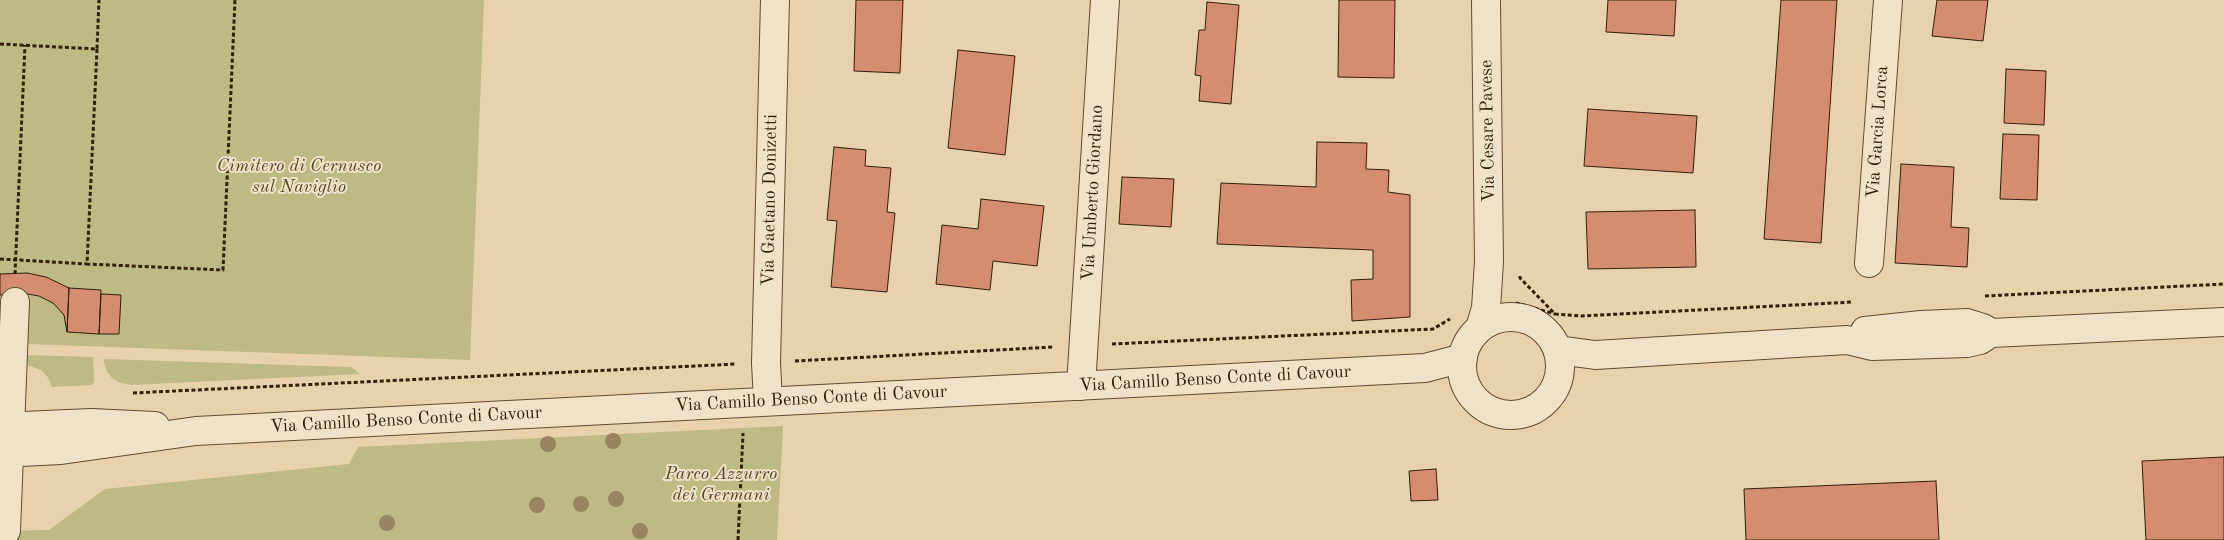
<!DOCTYPE html>
<style>
body{margin:0}
canvas{display:block;background:#e8d2ac}
</style>
<canvas width="2224" height="540"></canvas>
<script>
const context = document.querySelector('canvas').getContext('2d');
context.lineJoin = 'round';
function paint(path, color) { context.fillStyle = color; context.fill(path, 'evenodd'); }
const toPath = rows => new Path2D(rows.map(r => 'M' + r).join(''));
function trace(path, color, width, dash) { context.strokeStyle = color; context.lineWidth = width; context.lineCap = dash ? 'butt' : 'round'; context.setLineDash(dash || []); context.stroke(path); }
function drawText(font, color, halo, rows, align = 'center') {
  context.font = font + ' "Old Standard TT",serif'; context.lineWidth = 4; context.setLineDash([]); context.textBaseline = 'middle'; context.strokeStyle = halo; context.fillStyle = color; for (const [text, x, y, turn = 0] of rows) {
    context.save(); context.translate(x, y); context.rotate((+turn || 0) * Math.PI / 180); context.textAlign = isNaN(turn) ? turn : align; if (halo) context.strokeText(text, 0, 0); context.fillText(text, 0, 0); context.restore();
  }
}
paint(toPath([
 [0,0,484,0,470,360,0,343],
 [25,355,93,357,94,382,91,385,52,387,47,376,41,370,24,364],
 [103,359,351,367,360,374,131,385,121,383,113,379,107,372],
 [783,426,777,540,0,540,6,531,49,530,105,489,349,464,358,447]
]), '#bdba84');
const building = toPath([
 [856,0,903,0,900,73,854,71,856,0],
 [1339,0,1395,0,1394,78,1338,77,1339,0],
 [1608,0,1676,0,1674,36,1606,32,1608,0],
 [1781,0,1837,0,1821,243,1764,239,1781,0],
 [1937,0,1988,0,1983,41,1932,36,1937,0],
 [1207,2,1239,5,1231,104,1199,101,1201,76,1195,75,1199,30,1205,30,1207,2],
 [958,50,1015,56,1005,155,948,148,958,50],
 [2006,69,2046,71,2044,125,2004,123,2006,69],
 [1588,109,1697,116,1693,173,1584,166,1588,109],
 [2003,134,2039,135,2037,200,2000,199,2003,134],
 [1317,142,1367,143,1366,169,1389,170,1388,192,1410,195,1410,317,1352,321,1351,280,1373,279,1373,250,1217,244,1221,183,1316,187,1317,142],
 [834,147,866,150,865,166,891,168,887,212,895,213,887,292,831,287,837,221,827,220,834,147],
 [1901,164,1954,167,1951,227,1969,228,1967,267,1895,263,1901,164],
 [1122,177,1174,179,1171,227,1119,224,1122,177],
 [981,199,1044,206,1037,266,993,261,990,290,936,284,942,225,978,229,981,199],
 [1695,210,1696,267,1588,269,1586,212,1695,210],
 [27,273,46,277,69,288,67,332,64,315,53,303,39,296,22,293,0,295,0,274,27,273],
 [69,288,101,290,99,334,67,332,69,288],
 [101,294,121,295,119,334,99,334,101,294],
 [2224,457,2224,540,2146,540,2142,461,2224,457],
 [1436,469,1438,500,1411,501,1409,471,1436,469],
 [1936,481,1939,540,1746,540,1744,489,1936,481]
]);
paint(building, '#d48d6f');
trace(building, '#331e07', 1);
const minor = toPath([
 [1869,263,1888,0],
 '1462 366a49 49 0 1 1 98 0a49 49 0 1 1-98 0Z',
 [1480,328,1486,308,1489,262,1486,0],
 [1865,331,1921,325,1967,323,1983,328,1991,333],
 [1558,350,1595,355,1847,340,1872,346,1967,343,1980,340,1991,333,2224,322],
 [1081,386,1105,0],
 [768,401,766,363,775,0],
 [0,427,91,423,155,426],
 [0,453,61,450,196,431,1425,368,1463,358],
 [6,531,15,302]
]);
trace(minor, '#604b30', 30);
trace(toPath([
 [0,44,97,49,99,0],
 [97,49,87,264,223,270,235,0],
 [0,259,87,264],
 [15,274,25,45],
 [1520,276,1520,278,1555,314,1581,316,1853,302],
 [1985,296,2224,284],
 [1516,303,1555,314],
 [1112,344,1433,329,1450,319],
 [795,361,1053,347],
 [133,393,736,364],
 [738,540,743,433]
]), '#331e07', 3, [4, 2.5]);
trace(minor, '#f0e2c9', 28);
context.fillStyle = '#988462';
for (const [x, y] of [
 [613,441],
 [548,444],
 [616,499],
 [581,504],
 [537,505],
 [387,523],
 [640,531]
]) { context.beginPath(); context.arc(x, y, 8, 0, 2 * Math.PI); context.fill(); }
drawText('18px', '#331e07', '#f0e2c9', [
 ["Via Cesare Pavese",1488,131,-91],
 ["Via Garcia Lorca",1878,132,-86],
 ["Via Umberto Giordano",1093,193,-87],
 ["Via Gaetano Donizetti",770,200,-89],
 ["Via Camillo Benso Conte di Cavour",1215,379,-3],
 ["Via Camillo Benso Conte di Cavour",811,399,-3],
 ["Via Camillo Benso Conte di Cavour",406,420,-3]
]);
drawText('italic 18px', '#564526', '#f0e2c9', [
 ["Cimitero di Cernusco",299,166],
 ["sul Naviglio",299,187],
 ["Parco Azzurro",721,474],
 ["dei Germani",721,495]
]);
</script>
